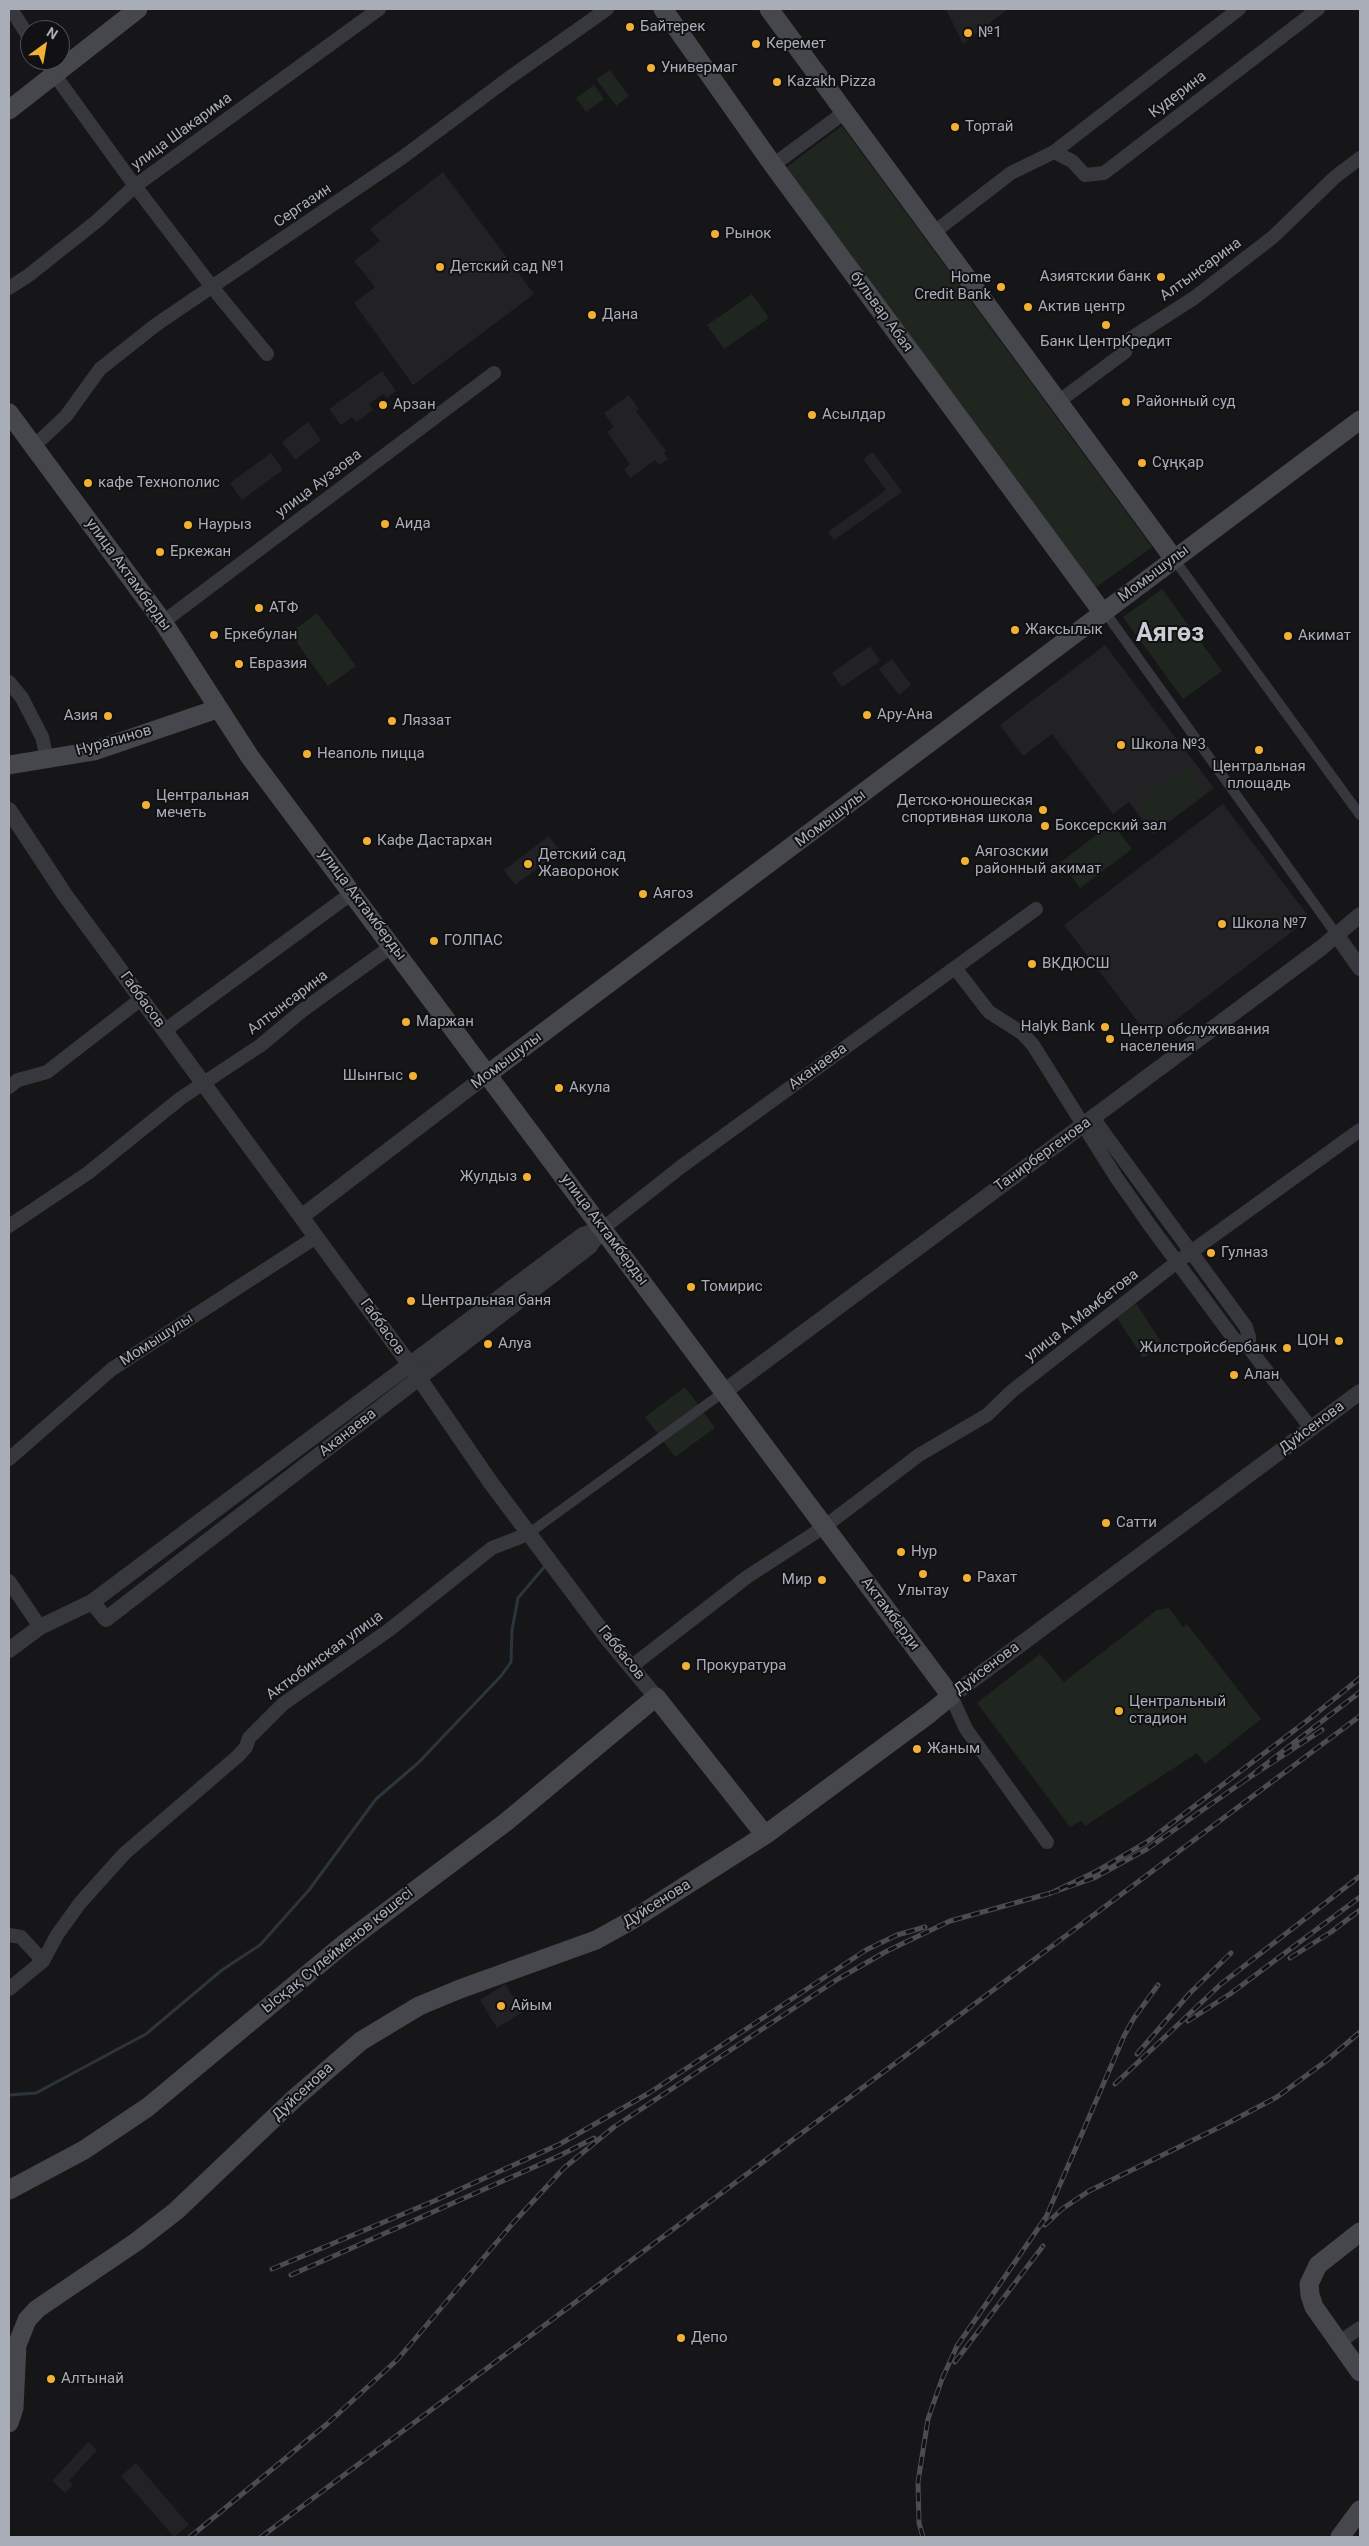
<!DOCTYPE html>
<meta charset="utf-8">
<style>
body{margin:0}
#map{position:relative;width:1369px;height:2546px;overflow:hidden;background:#161618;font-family:Roboto,sans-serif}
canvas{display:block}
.frame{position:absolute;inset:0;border:10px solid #a8adb8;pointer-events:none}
.north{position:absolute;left:20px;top:20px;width:50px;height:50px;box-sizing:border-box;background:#111113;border:1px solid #4d4f55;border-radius:50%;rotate:32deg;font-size:14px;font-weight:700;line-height:20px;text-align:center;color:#a8adb8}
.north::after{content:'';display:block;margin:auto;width:18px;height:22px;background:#f2b134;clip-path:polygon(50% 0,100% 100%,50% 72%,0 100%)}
</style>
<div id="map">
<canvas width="1369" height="2546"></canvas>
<div class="frame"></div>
<div class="north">N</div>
</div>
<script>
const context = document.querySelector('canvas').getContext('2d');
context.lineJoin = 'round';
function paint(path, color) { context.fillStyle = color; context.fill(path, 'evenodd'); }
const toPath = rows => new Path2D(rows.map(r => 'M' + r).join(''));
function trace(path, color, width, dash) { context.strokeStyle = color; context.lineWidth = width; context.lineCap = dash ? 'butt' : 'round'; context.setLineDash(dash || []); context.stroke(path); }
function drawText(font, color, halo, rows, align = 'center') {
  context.font = font + ' Roboto,sans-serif'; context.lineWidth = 4; context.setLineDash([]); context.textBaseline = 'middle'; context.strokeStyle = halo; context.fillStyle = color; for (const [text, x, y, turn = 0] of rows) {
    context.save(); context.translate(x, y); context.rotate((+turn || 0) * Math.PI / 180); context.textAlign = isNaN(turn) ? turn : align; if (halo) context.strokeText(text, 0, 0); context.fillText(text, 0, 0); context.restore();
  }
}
paint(toPath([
 [946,9,1008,9,963,44],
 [443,172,534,294,413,385,354,303,375,287,354,261,380,241,370,229],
 [382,371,396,391,387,398,383,394,369,404,373,410,356,422,352,417,341,425,329,409],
 [629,395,639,409,636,411,666,451,664,453,668,459,659,465,655,460,630,478,624,469,630,464,607,432,614,427,604,413],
 [308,422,321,440,295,460,282,442],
 [873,452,902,492,834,540,828,532,886,490,863,459],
 [271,453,283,470,242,500,230,483],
 [1105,645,1214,788,1153,834,1129,802,1113,814,1052,734,1023,756,1000,725],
 [870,646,880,661,842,687,832,673],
 [892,659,911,685,899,695,879,669],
 [1223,804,1310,918,1151,1039,1064,925],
 [549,836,559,849,550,856,551,858,515,885,504,870],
 [505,1984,523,2012,497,2028,480,2000],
 [88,2442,97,2450,69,2481,73,2485,65,2493,52,2481],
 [136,2463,189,2525,174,2537,121,2476]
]), '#222225');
paint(toPath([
 [610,70,629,96,616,106,596,79],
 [594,85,604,99,586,112,576,98],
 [842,126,1152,547,1095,588,785,168],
 [752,294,769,318,724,349,707,325],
 [1162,589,1222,671,1183,699,1123,617],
 [317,613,356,666,328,686,290,633],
 [1188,766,1207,792,1156,830,1137,805],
 [1112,823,1132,849,1080,888,1061,862],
 [1136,1303,1163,1345,1143,1358,1116,1316],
 [685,1387,715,1428,675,1457,645,1417],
 [1169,1608,1183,1627,1187,1624,1261,1719,1205,1764,1197,1753,1085,1826,1081,1821,1070,1827,977,1703,1040,1654,1064,1682,1157,1610]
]), '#1e261f');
trace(toPath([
 [9,2095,36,2093,146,2034,222,1970,260,1945,309,1890,376,1799,418,1763,501,1676,511,1662,512,1630,518,1598,545,1566]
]), '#2c353c', 3);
trace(toPath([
 [1174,559,1360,815],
 [1105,612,1336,934],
 [528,1534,725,1391]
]), '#37383d', 10);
trace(toPath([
 [11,9,30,39],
 [44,60,135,186,212,287,267,354],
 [1054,152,1072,161,1085,175,1104,173,1318,9],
 [773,165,845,112],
 [933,233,1011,173,1054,152,1239,9],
 [9,288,29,275,97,221,135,186,379,9],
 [1058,402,1125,352,1130,339,1194,298,1273,237,1335,177,1360,158],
 [33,447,66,416,100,369,157,324,403,157,509,78,607,9],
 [163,622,494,373],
 [9,682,22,698,42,737,47,758],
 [955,968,989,1012,1022,1033,1033,1045,1116,1177,1151,1227,1234,1339,1249,1348,1311,1428],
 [164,1031,352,893],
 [9,1087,18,1080,47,1072,141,999],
 [1093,1118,1246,1327,1249,1337,1249,1348],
 [9,1226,88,1173,181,1098,261,1045,303,1010,392,946],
 [602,1229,682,1166,1036,909],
 [9,1459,112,1369,316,1237],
 [9,1581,40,1627],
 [632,1666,747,1577,824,1527,919,1455,987,1415,1012,1391,1177,1262,1360,1130],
 [951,1696,966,1729,1047,1842],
 [9,1935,21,1937,43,1961],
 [9,1989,43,1961,57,1935,80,1903,125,1853,238,1756,246,1747,249,1738,283,1704,389,1630,492,1548,528,1534],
 [1339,2342,1360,2328]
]), '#37383d', 14);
trace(toPath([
 [9,810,65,895,410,1365,491,1483,607,1638,656,1697],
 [1336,934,1360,968],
 [301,1217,488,1074],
 [725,1391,1321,948,1360,915],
 [92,1602,106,1619,589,1247,602,1229],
 [9,1650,40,1627,92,1602,583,1235,602,1229],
 [951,1696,1360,1392]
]), '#37383d', 16);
trace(toPath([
 [663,9,773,165,1103,613],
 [769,9,1174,559],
 [9,110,138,9],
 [9,413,163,622,250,757,951,1696,929,1714,765,1835,632,1920,596,1940,460,1989,419,2006,361,2041,295,2098,176,2211,136,2242,37,2309,27,2320,17,2345,14,2408,9,2423],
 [9,765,94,751,217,709],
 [488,1074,1360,420],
 [9,2190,84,2150,148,2107,345,1943,506,1822,656,1697,765,1835],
 [1360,2232,1318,2265,1309,2284,1310,2295,1314,2307,1360,2372],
 [1340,2537,1360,2510]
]), '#45474d', 19);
const rail = toPath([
 [1322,1730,1244,1781,1360,1692],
 [1244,1781,1147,1849,1094,1878,1051,1893,1097,1871,1147,1842,1308,1720,1360,1678],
 [1290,1958,1331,1932,1360,1910],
 [1188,2021,1230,1994,1360,1897],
 [1137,2054,1190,1993,1231,1953],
 [1115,2084,1221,1984,1360,1876],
 [1045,2225,1062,2209,1089,2191,1230,2122,1277,2097,1326,2061,1360,2032],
 [272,2269,434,2201,560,2144,649,2093,866,1950,897,1935,925,1927],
 [291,2275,559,2156,594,2138],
 [955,2362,1043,2246],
 [190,2537,327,2424,397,2360,513,2223,564,2168,614,2127,838,1979,887,1951,950,1921,1051,1893],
 [261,2537,1360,1716],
 [923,2537,919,2523,918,2482,928,2419,942,2379,957,2346,1046,2217,1124,2036,1134,2018,1158,1985]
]);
trace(rail, '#4a4c52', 5);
trace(rail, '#111113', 3, [9]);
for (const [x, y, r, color] of [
 [630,27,5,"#f2b134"],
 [968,33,5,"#f2b134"],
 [756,44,5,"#f2b134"],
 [651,68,5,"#f2b134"],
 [777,82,5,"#f2b134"],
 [955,127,5,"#f2b134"],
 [715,234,5,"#f2b134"],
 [440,267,5,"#f2b134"],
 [1161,277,5,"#f2b134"],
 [1001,287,5,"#f2b134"],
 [1028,307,5,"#f2b134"],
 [592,315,5,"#f2b134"],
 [1106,325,5,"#f2b134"],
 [1126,402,5,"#f2b134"],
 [383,405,5,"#f2b134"],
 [812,415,5,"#f2b134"],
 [1142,463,5,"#f2b134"],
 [88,483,5,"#f2b134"],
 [385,524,5,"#f2b134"],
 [188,525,5,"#f2b134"],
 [160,552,5,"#f2b134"],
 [259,608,5,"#f2b134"],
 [1015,630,5,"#f2b134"],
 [214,635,5,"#f2b134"],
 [1288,636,5,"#f2b134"],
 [239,664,5,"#f2b134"],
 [867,715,5,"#f2b134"],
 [108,716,5,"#f2b134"],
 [392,721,5,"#f2b134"],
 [1121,745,5,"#f2b134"],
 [1259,750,5,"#f2b134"],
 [307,754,5,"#f2b134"],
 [146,805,5,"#f2b134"],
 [1043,810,5,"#f2b134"],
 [1045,826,5,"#f2b134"],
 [367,841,5,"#f2b134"],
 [965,861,5,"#f2b134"],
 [528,864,5,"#f2b134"],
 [643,894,5,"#f2b134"],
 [1222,924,5,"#f2b134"],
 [434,941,5,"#f2b134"],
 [1032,964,5,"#f2b134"],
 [406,1022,5,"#f2b134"],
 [1105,1027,5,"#f2b134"],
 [1110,1039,5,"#f2b134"],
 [413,1076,5,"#f2b134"],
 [559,1088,5,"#f2b134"],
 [527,1177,5,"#f2b134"],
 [1211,1253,5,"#f2b134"],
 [691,1287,5,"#f2b134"],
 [411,1301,5,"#f2b134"],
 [1339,1341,5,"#f2b134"],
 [488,1344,5,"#f2b134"],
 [1287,1348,5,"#f2b134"],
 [1234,1375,5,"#f2b134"],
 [1106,1523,5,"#f2b134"],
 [901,1552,5,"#f2b134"],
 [923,1574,5,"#f2b134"],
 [967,1578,5,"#f2b134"],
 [822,1580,5,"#f2b134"],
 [686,1666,5,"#f2b134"],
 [1119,1711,5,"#f2b134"],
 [917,1749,5,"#f2b134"],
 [501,2006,5,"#f2b134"],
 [681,2338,5,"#f2b134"],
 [51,2379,5,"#f2b134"]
]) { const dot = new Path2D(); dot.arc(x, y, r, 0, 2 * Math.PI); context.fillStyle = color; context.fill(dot); trace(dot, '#111113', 2); }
drawText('15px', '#a8adb8', '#111113', [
 ["Байтерек",640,27],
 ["№1",978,33],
 ["Керемет",766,44],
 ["Универмаг",661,68],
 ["Kazakh Pizza",787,82],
 ["Тортай",965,127],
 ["Рынок",725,234],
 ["Детский сад №1",450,267],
 ["Азиятскии банк",1151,277,"right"],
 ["Home",991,278,"right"],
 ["Credit Bank",991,295,"right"],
 ["Актив центр",1038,307],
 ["Дана",602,315],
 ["Банк ЦентрКредит",1106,342,"center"],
 ["Районный суд",1136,402],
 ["Арзан",393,405],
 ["Асылдар",822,415],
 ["Сұңқар",1152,463],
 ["кафе Технополис",98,483],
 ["Аида",395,524],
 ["Наурыз",198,525],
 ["Еркежан",170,552],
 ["АТФ",269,608],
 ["Жаксылык",1025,630],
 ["Еркебулан",224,635],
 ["Акимат",1298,636],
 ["Евразия",249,664],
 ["Ару-Ана",877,715],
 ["Азия",98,716,"right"],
 ["Ляззат",402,721],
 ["Школа №3",1131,745],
 ["Неаполь пицца",317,754],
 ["Центральная",1259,767,"center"],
 ["площадь",1259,784,"center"],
 ["Центральная",156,796],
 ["мечеть",156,813],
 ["Детско-юношеская",1033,801,"right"],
 ["спортивная школа",1033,818,"right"],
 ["Боксерский зал",1055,826],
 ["Кафе Дастархан",377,841],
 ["Аягозскии",975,852],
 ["районный акимат",975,869],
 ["Детский сад",538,855],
 ["Жаворонок",538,872],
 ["Аягоз",653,894],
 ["Школа №7",1232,924],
 ["ГОЛПАС",444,941],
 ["ВКДЮСШ",1042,964],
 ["Маржан",416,1022],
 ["Halyk Bank",1095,1027,"right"],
 ["Центр обслуживания",1120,1030],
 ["населения",1120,1047],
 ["Шынгыс",403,1076,"right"],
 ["Акула",569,1088],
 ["Жулдыз",517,1177,"right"],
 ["Гулназ",1221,1253],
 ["Томирис",701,1287],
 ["Центральная баня",421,1301],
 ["ЦОН",1329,1341,"right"],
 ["Алуа",498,1344],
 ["Жилстройсбербанк",1277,1348,"right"],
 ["Алан",1244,1375],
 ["Сатти",1116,1523],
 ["Нур",911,1552],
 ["Рахат",977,1578],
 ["Мир",812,1580,"right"],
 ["Улытау",923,1591,"center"],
 ["Прокуратура",696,1666],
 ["Центральный",1129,1702],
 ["стадион",1129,1719],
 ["Жаным",927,1749],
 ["Айым",511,2006],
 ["Депо",691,2338],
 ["Алтынай",61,2379]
], 'left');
drawText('15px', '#a8adb8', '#111113', [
 ["Кудерина",1178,95,-37],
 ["улица Шакарима",182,132,-36],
 ["Сергазин",303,206,-34],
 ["Алтынсарина",1201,270,-36],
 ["бульвар Абая",881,312,54],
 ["улица Ауэзова",319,484,-37],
 ["Момышулы",1154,574,-37],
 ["улица Актамберды",128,575,54],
 ["Нуралинов",114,741,-16],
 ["Момышулы",831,819,-37],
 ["улица Актамберды",362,905,53],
 ["Габбасов",142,1000,54],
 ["Алтынсарина",288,1003,-37],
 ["Момышулы",507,1061,-37],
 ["Аканаева",818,1067,-36],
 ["Танирбергенова",1043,1155,-36],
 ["улица Актамберды",604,1230,53],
 ["улица А.Мамбетова",1082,1316,-38],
 ["Габбасов",382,1327,54],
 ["Момышулы",157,1340,-33],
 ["Дуйсенова",1312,1428,-37],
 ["Аканаева",348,1433,-38],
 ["Актамберди",890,1614,53],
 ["Габбасов",621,1653,51],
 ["Актюбинская улица",325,1656,-36],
 ["Дуйсенова",987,1669,-37],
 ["Дуйсенова",657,1904,-32],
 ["Ысқақ Сүлейменов көшесі",338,1951,-39],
 ["Дуйсенова",303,2092,-43]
]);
drawText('bold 25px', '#c9ccd4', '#111113', [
 ["Аягөз",1170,635]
]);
</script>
